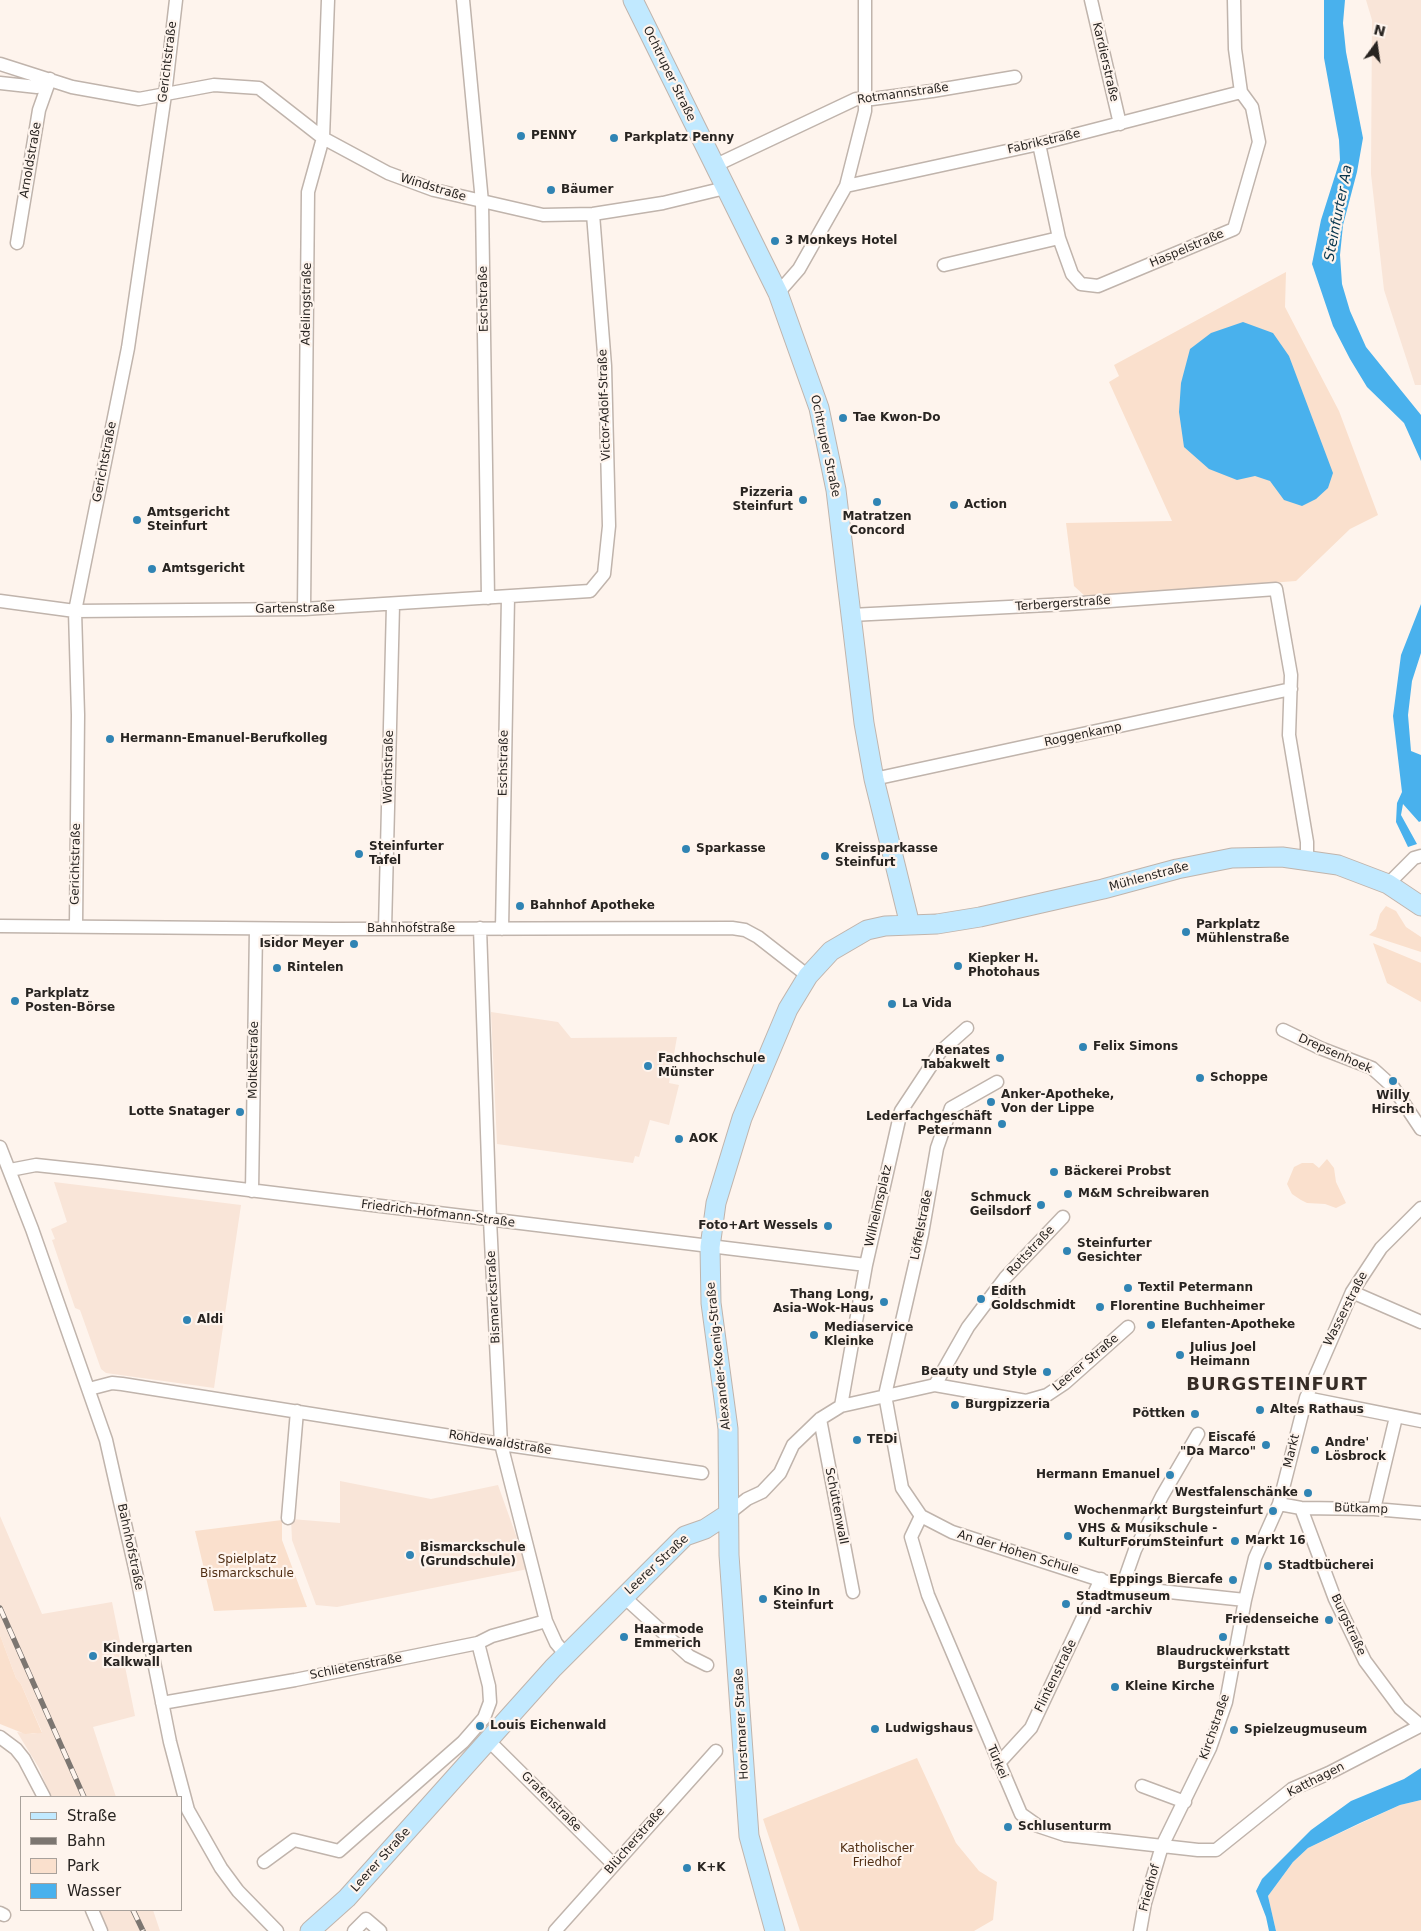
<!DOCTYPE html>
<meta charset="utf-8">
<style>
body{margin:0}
#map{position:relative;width:1421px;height:1931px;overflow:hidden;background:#fef4ed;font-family:"DejaVu Sans",sans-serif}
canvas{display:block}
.legend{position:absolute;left:20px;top:1796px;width:162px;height:115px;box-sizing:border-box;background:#fef4ed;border:1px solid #a8a19b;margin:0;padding:6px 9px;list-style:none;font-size:15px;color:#282421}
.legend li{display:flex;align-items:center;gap:10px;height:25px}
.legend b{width:25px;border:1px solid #a8a19b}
.north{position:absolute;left:1351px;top:20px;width:50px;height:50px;-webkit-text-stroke:4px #fef4ed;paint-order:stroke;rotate:14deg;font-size:14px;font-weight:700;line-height:20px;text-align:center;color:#282421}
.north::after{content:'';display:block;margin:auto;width:18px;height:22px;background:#282421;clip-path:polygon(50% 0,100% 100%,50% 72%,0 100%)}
</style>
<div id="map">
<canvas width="1421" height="1931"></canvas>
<ul class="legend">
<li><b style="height:6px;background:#c1e9ff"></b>Straße</li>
<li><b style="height:6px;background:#7c7671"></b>Bahn</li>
<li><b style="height:14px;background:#fae0cd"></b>Park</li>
<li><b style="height:14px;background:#49b1ed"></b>Wasser</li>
</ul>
<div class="north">N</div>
</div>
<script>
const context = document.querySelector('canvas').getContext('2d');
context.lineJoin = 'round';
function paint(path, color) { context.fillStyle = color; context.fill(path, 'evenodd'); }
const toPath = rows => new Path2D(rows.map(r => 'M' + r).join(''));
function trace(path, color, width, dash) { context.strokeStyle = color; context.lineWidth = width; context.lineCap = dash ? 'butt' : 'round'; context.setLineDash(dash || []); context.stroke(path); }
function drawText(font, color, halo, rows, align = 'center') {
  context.font = font + ' "DejaVu Sans",sans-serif'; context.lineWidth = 4.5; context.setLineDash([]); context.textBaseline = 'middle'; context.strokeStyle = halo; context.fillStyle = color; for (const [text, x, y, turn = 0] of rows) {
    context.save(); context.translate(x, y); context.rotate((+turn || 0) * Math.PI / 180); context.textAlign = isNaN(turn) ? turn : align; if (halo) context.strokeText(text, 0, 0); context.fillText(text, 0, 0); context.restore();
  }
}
paint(toPath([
 [1366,0,1421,0,1421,385,1415,385,1384,290,1371,174,1372,20],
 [491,1012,558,1022,571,1038,677,1037,669,1083,679,1085,669,1125,650,1120,639,1157,635,1156,633,1163,497,1144],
 [54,1182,241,1205,214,1388,106,1373,101,1369,80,1310,75,1308,52,1240,55,1239,51,1229,67,1222],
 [340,1481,431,1499,498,1485,528,1569,337,1607,316,1605,292,1540,291,1519,340,1523],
 [0,1516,42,1614,112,1602,135,1716,93,1727,116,1797,51,1797,39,1768,17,1732,33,1734,42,1732,21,1684,16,1678,0,1635],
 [99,1910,153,1910,160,1931,108,1931]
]), '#f9e5d8');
paint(toPath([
 [1286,272,1285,307,1339,411,1378,515,1350,529,1296,581,1086,597,1074,586,1066,523,1172,521,1109,382,1119,376,1114,365],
 [1386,906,1396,911,1406,927,1421,937,1421,952,1369,935,1376,929,1380,914],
 [1373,943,1421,963,1421,1002,1387,983],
 [1327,1159,1334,1168,1336,1182,1346,1203,1336,1208,1325,1204,1307,1203,1301,1200,1292,1194,1287,1184,1294,1167,1302,1163,1313,1163,1319,1168],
 [282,1520,282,1540,307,1607,214,1611,195,1531],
 [0,1635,16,1678,21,1684,42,1733,25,1734,0,1724],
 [917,1758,956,1843,979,1871,997,1882,993,1920,974,1931,800,1931,763,1819],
 [1421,1800,1421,1931,1276,1931,1268,1896,1293,1862,1308,1848,1400,1805]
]), '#fae0cd');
paint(toPath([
 [1324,0,1345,0,1343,23,1346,52,1363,138,1357,172,1343,225,1340,255,1342,284,1350,311,1366,347,1421,415,1421,461,1404,423,1367,387,1350,359,1333,326,1312,264,1321,220,1340,160,1339,140,1324,58],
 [1243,322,1273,333,1289,356,1333,473,1328,488,1316,499,1302,506,1284,500,1270,481,1255,476,1237,480,1209,469,1184,447,1179,412,1181,383,1190,349,1211,333],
 [1421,604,1421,653,1412,681,1408,715,1411,751,1421,755,1421,821,1419,822,1403,804,1401,815,1417,844,1408,847,1396,822,1397,803,1402,792,1393,716,1401,655],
 [1421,1768,1421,1800,1400,1805,1360,1823,1308,1848,1293,1862,1268,1896,1276,1931,1269,1931,1266,1917,1256,1891,1262,1879,1311,1830,1351,1801,1404,1779]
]), '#49b1ed');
const street = toPath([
 [463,0,482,202,488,598],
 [1091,0,1120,124],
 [0,64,72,87,139,99,214,85,259,88,323,138,388,173,434,190,543,215,593,214,663,203,725,188],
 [0,83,37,87,50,79],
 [1039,144,1059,238,1072,274,1081,284,1098,286,1234,229,1259,142,1252,107,1241,92,1235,49,1234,0],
 [714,166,856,99,872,99,932,91,1015,77],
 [846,186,1039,144,1241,92],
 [17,243,39,110,50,79],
 [944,265,1059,238],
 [778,293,799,269,846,186,865,111,865,0],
 [0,601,75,611,304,609,590,591,604,574,609,526,605,366,593,214],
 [304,609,308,192,323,138,328,0],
 [851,615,1068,604,1276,589,1291,675,1289,735,1307,842,1307,860],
 [874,779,1291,689],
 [1388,884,1414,858,1421,856],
 [0,926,334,929,732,928,745,930,758,937,808,976],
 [76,926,78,715,75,611,128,348,165,95,176,0],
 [480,928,490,1220,501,1444,546,1621,556,1643,566,1655],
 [385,929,393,605],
 [502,929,508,597],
 [1283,1030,1320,1048,1372,1068,1393,1087,1421,1129],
 [997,1082,951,1108,937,1148,922,1234,885,1395,902,1488,921,1516,952,1532,1122,1587,1245,1600],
 [0,1147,32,1229,106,1440,137,1577,170,1742,188,1810,221,1868,238,1891,277,1931],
 [10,1170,36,1165,101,1172,866,1265],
 [252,1191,256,929],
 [1352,1292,1421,1322],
 [935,1385,968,1327,1005,1278,1063,1217],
 [89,1389,112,1383,122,1384,501,1444,702,1473],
 [1306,1398,1421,1421],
 [841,1406,866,1265,901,1111,940,1052,967,1028],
 [820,1419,853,1592],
 [1279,1504,1301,1508,1374,1509,1421,1513],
 [1301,1508,1335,1599,1365,1661,1400,1708,1421,1726],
 [1374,1509,1396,1417],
 [728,1514,747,1499,762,1492,780,1473,793,1445,820,1419,841,1406,935,1385,1026,1401,1047,1395,1065,1383,1128,1327],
 [921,1516,911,1537,928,1595,1021,1814,1038,1826,1065,1835,1198,1850,1216,1850,1292,1789,1329,1773,1420,1726],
 [288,1518,297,1411],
 [1122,1587,1135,1550,1162,1496,1198,1434],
 [624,1597,689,1656,707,1665],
 [162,1703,295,1680,478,1643,492,1636,546,1621],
 [0,1737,16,1749,24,1759,44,1797],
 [488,1740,614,1865],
 [998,1764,1031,1728,1101,1579],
 [1142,1786,1185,1802],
 [264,1862,294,1840,339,1851,463,1742,484,1718,490,1702,489,1686,478,1643],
 [92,1910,101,1931],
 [0,1913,4,1915],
 [354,1931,366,1919,380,1931],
 [555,1931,716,1751],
 [1140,1931,1145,1903,1162,1846,1210,1748,1226,1702,1245,1600,1255,1558,1279,1504,1306,1398,1352,1292,1381,1248,1421,1208]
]);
const secondary = toPath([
 [633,0,778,293,819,408,836,490,864,723,874,779,910,925],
 [310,1931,347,1898,553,1668,685,1536,705,1529,728,1514],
 [775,1931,749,1836,729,1555,728,1429,711,1303,710,1247,716,1203,742,1118,788,1009,808,976,831,951,867,930,885,926,937,924,980,917,1103,889,1177,869,1232,858,1282,857,1338,865,1388,884,1421,906]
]);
trace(street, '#c0b4ac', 15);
trace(secondary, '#c0b4ac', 21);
trace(street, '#fff', 12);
trace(secondary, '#c1e9ff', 19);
const rail = toPath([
 [0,1608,84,1797],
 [133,1910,143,1931]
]);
trace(rail, '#7c7671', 5.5);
trace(rail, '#fef4ed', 4, [11]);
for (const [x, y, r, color] of [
 [521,136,5,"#3084b4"],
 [614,138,5,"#3084b4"],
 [551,190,5,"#3084b4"],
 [775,241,5,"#3084b4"],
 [843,418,5,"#3084b4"],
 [803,500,5,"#3084b4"],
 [877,502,5,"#3084b4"],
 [954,505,5,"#3084b4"],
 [137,520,5,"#3084b4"],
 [152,569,5,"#3084b4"],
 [110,739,5,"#3084b4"],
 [686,849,5,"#3084b4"],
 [359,854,5,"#3084b4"],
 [825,856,5,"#3084b4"],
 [520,906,5,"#3084b4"],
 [1186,932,5,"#3084b4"],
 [354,944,5,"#3084b4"],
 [958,966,5,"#3084b4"],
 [277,968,5,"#3084b4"],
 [15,1001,5,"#3084b4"],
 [892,1004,5,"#3084b4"],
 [1083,1047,5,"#3084b4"],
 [1000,1058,5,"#3084b4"],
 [648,1066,5,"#3084b4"],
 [1200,1078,5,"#3084b4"],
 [1393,1081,5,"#3084b4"],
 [991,1102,5,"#3084b4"],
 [240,1112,5,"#3084b4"],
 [1002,1124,5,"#3084b4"],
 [679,1139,5,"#3084b4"],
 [1054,1172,5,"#3084b4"],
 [1068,1194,5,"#3084b4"],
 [1041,1205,5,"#3084b4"],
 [828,1226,5,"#3084b4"],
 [1067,1251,5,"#3084b4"],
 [1128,1288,5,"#3084b4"],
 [981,1299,5,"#3084b4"],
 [884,1302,5,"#3084b4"],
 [1100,1307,5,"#3084b4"],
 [187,1320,5,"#3084b4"],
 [1151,1325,5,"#3084b4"],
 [814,1335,5,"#3084b4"],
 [1180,1355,5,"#3084b4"],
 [1047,1372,5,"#3084b4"],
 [955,1405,5,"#3084b4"],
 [1260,1410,5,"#3084b4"],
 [1195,1414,5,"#3084b4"],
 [857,1440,5,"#3084b4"],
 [1266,1445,5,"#3084b4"],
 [1315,1450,5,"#3084b4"],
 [1170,1475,5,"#3084b4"],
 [1308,1493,5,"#3084b4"],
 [1273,1511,5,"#3084b4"],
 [1068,1536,5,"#3084b4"],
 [1235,1541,5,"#3084b4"],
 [410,1555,5,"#3084b4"],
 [1268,1566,5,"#3084b4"],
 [1233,1580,5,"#3084b4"],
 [763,1599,5,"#3084b4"],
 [1066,1604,5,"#3084b4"],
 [1329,1620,5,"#3084b4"],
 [624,1637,5,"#3084b4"],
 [1223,1637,5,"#3084b4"],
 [93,1656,5,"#3084b4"],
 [1115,1687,5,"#3084b4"],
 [480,1726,5,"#3084b4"],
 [875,1729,5,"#3084b4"],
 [1234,1730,5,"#3084b4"],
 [1008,1827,5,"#3084b4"],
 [687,1868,5,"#3084b4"]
]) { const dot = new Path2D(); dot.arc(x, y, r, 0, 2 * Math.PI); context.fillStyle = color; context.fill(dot); trace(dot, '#fef4ed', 2); }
drawText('12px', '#282421', '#fef4ed', [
 ["Gerichtstraße",168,62,-83],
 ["Kardierstraße",1105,62,77],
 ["Ochtruper Straße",669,74,64],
 ["Rotmannstraße",903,94,-8],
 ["Fabrikstraße",1044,142,-13],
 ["Arnoldstraße",31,160,-80],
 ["Windstraße",433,188,17],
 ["Haspelstraße",1187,249,-23],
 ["Eschstraße",484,299,-91],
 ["Adelingstraße",307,304,-89],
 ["Victor-Adolf-Straße",605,405,-92],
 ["Ochtruper Straße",825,446,78],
 ["Gerichtstraße",105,462,-79],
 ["Terbergerstraße",1063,604,-4],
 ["Gartenstraße",295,609,-1],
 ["Roggenkamp",1083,735,-12],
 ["Eschstraße",504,763,-89],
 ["Wörthstraße",389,767,-89],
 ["Gerichtstraße",76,864,-89],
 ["Mühlenstraße",1149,877,-15],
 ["Bahnhofstraße",411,929],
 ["Drepsenhoek",1335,1054,24],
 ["Moltkestraße",254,1060,-89],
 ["Wilhelmsplatz",879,1206,-77],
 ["Friedrich-Hofmann-Straße",438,1214,7],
 ["Löffelstraße",922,1225,-79],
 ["Rottstraße",1031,1251,-47],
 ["Bismarckstraße",494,1297,-93],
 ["Wasserstraße",1346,1309,-63],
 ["Alexander-Koenig-Straße",719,1356,-96],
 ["Leerer Straße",1086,1363,-40],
 ["Rohdewaldstraße",500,1443,9],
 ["Markt",1292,1451,-76],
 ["Schüttenwall",836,1506,79],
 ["Bütkamp",1361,1509,2],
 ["Bahnhofstraße",130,1547,78],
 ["An der Hohen Schule",1018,1553,17],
 ["Leerer Straße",657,1565,-43],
 ["Burgstraße",1348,1625,65],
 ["Schlietenstraße",356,1667,-11],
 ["Flintenstraße",1056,1676,-64],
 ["Horstmarer Straße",742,1724,-93],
 ["Kirchstraße",1215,1727,-71],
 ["Türkei",997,1762,67],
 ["Katthagen",1316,1780,-27],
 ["Grafenstraße",551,1802,45],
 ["Blücherstraße",635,1841,-49],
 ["Leerer Straße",381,1860,-48],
 ["Friedhof",1150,1888,-75]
]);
drawText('bold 12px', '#282421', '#fef4ed', [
 ["PENNY",531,136],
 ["Parkplatz Penny",624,138],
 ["Bäumer",561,190],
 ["3 Monkeys Hotel",785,241],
 ["Tae Kwon-Do",853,418],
 ["Pizzeria",793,493,"right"],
 ["Steinfurt",793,507,"right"],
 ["Action",964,505],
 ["Amtsgericht",147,513],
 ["Steinfurt",147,527],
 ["Matratzen",877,517,"center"],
 ["Concord",877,531,"center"],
 ["Amtsgericht",162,569],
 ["Hermann-Emanuel-Berufkolleg",120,739],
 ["Steinfurter",369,847],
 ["Tafel",369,861],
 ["Sparkasse",696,849],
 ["Kreissparkasse",835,849],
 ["Steinfurt",835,863],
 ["Bahnhof Apotheke",530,906],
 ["Parkplatz",1196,925],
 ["Mühlenstraße",1196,939],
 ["Isidor Meyer",344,944,"right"],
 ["Kiepker H.",968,959],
 ["Photohaus",968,973],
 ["Rintelen",287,968],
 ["Parkplatz",25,994],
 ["Posten-Börse",25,1008],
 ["La Vida",902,1004],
 ["Felix Simons",1093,1047],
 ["Renates",990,1051,"right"],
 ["Tabakwelt",990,1065,"right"],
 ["Fachhochschule",658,1059],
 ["Münster",658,1073],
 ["Schoppe",1210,1078],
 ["Anker-Apotheke,",1001,1095],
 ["Von der Lippe",1001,1109],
 ["Willy",1393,1096,"center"],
 ["Hirsch",1393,1110,"center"],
 ["Lotte Snatager",230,1112,"right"],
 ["Lederfachgeschäft",992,1117,"right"],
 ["Petermann",992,1131,"right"],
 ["AOK",689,1139],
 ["Bäckerei Probst",1064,1172],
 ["M&M Schreibwaren",1078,1194],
 ["Schmuck",1031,1198,"right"],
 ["Geilsdorf",1031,1212,"right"],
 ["Foto+Art Wessels",818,1226,"right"],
 ["Steinfurter",1077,1244],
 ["Gesichter",1077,1258],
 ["Textil Petermann",1138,1288],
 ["Edith",991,1292],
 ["Goldschmidt",991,1306],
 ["Thang Long,",874,1295,"right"],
 ["Asia-Wok-Haus",874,1309,"right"],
 ["Florentine Buchheimer",1110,1307],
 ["Aldi",197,1320],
 ["Elefanten-Apotheke",1161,1325],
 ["Mediaservice",824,1328],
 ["Kleinke",824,1342],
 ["Julius Joel",1190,1348],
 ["Heimann",1190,1362],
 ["Beauty und Style",1037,1372,"right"],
 ["Burgpizzeria",965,1405],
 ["Altes Rathaus",1270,1410],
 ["Pöttken",1185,1414,"right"],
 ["Eiscafé",1256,1438,"right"],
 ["\"Da Marco\"",1256,1452,"right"],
 ["TEDi",867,1440],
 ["Andre'",1325,1443],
 ["Lösbrock",1325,1457],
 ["Hermann Emanuel",1160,1475,"right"],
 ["Westfalenschänke",1298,1493,"right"],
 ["Wochenmarkt Burgsteinfurt",1263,1511,"right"],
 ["VHS & Musikschule -",1078,1529],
 ["KulturForumSteinfurt",1078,1543],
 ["Markt 16",1245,1541],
 ["Bismarckschule",420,1548],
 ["(Grundschule)",420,1562],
 ["Stadtbücherei",1278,1566],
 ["Eppings Biercafe",1223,1580,"right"],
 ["Kino In",773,1592],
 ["Steinfurt",773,1606],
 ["Stadtmuseum",1076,1597],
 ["und -archiv",1076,1611],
 ["Friedenseiche",1319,1620,"right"],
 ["Haarmode",634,1630],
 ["Emmerich",634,1644],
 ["Kindergarten",103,1649],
 ["Kalkwall",103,1663],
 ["Blaudruckwerkstatt",1223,1652,"center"],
 ["Burgsteinfurt",1223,1666,"center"],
 ["Kleine Kirche",1125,1687],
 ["Louis Eichenwald",490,1726],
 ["Ludwigshaus",885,1729],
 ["Spielzeugmuseum",1244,1730],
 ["Schlusenturm",1018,1827],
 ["K+K",697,1868]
], 'left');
drawText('12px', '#502e13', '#fef4ed', [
 ["Spielplatz",247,1560],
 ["Bismarckschule",247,1574],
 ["Katholischer",877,1849],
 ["Friedhof",877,1863]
]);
drawText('italic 14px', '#08364e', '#fef4ed', [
 ["Steinfurter Aa",1339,213,-79]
]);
context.letterSpacing = '1px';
drawText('bold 18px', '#362c26', '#fef4ed', [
 ["BURGSTEINFURT",1277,1385]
]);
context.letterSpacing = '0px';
</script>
